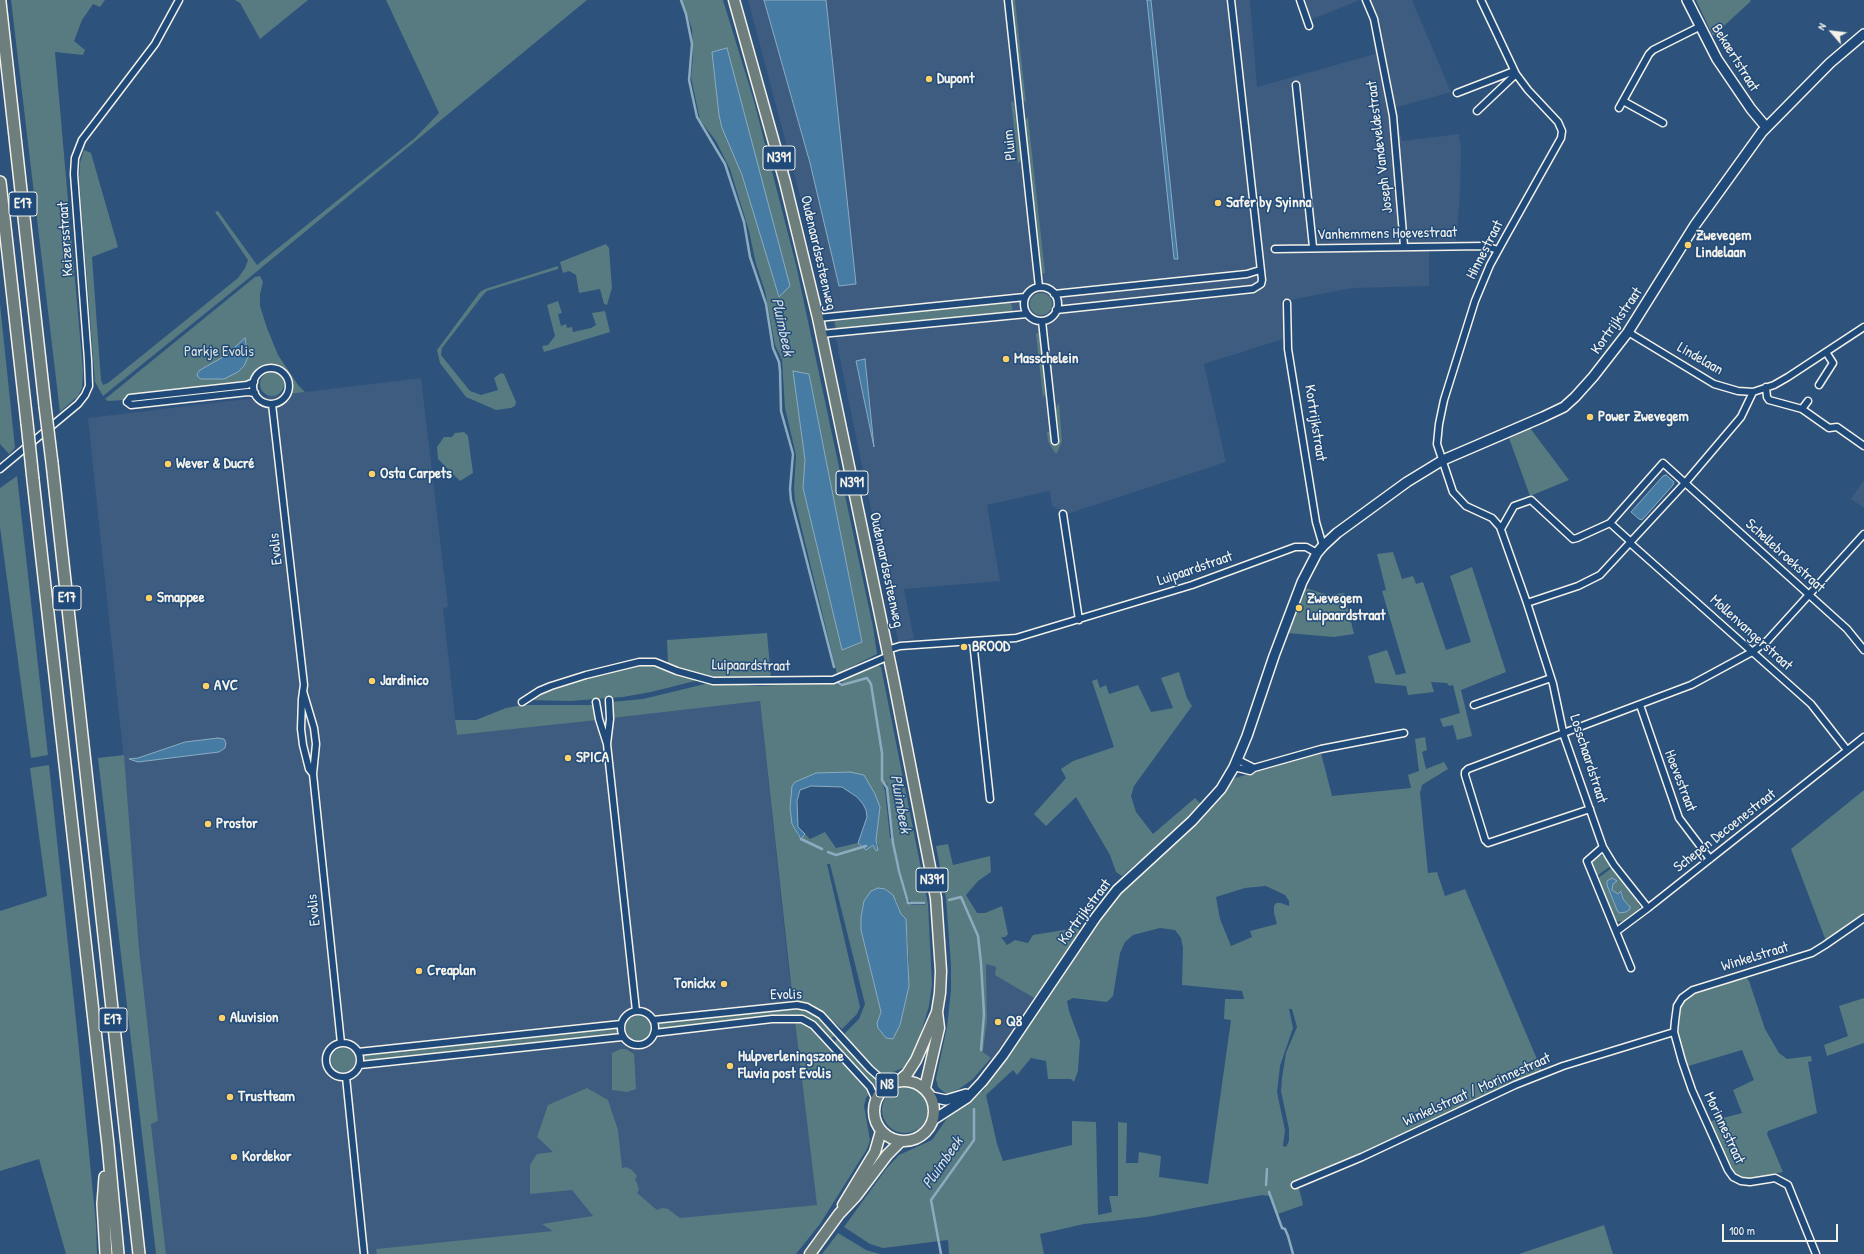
<!DOCTYPE html>
<meta charset="utf-8">
<style>
body{margin:0}
#map{position:relative;width:1864px;height:1254px;overflow:hidden;background:#2d527c;font-family:"Patrick Hand",sans-serif}
canvas{display:block}
.north{position:absolute;left:1812px;top:12px;width:40px;height:40px;-webkit-text-stroke:3px #1f4a7a;paint-order:stroke;rotate:298deg;font-size:11px;font-weight:700;line-height:16px;text-align:center;color:#f4f1e8}
.north::after{content:'';display:block;margin:auto;width:14px;height:18px;background:#f4f1e8;clip-path:polygon(50% 0,100% 100%,50% 72%,0 100%)}
.scale{position:absolute;left:1722px;top:1224px;width:116px;height:18px;box-sizing:border-box;border:2px solid #f4f1e8;border-top:0;padding-left:5px;font-size:12px;line-height:14px;white-space:nowrap;color:#f4f1e8;-webkit-text-stroke:3px #1f4a7a;paint-order:stroke}
</style>
<div id="map">
<canvas width="1864" height="1254"></canvas>
<div class="north">N</div>
<div class="scale">100 m</div>
</div>
<script>
const context = document.querySelector('canvas').getContext('2d');
context.lineJoin = 'round';
function paint(path, color) { context.fillStyle = color; context.fill(path, 'evenodd'); }
const toPath = rows => new Path2D(rows.map(r => 'M' + r).join(''));
function trace(path, color, width, dash) { context.strokeStyle = color; context.lineWidth = width; context.lineCap = dash ? 'butt' : 'round'; context.setLineDash(dash || []); context.stroke(path); }
function drawText(font, color, halo, rows, align = 'center') {
  context.font = font + ' "Patrick Hand",sans-serif'; context.lineWidth = 3; context.setLineDash([]); context.textBaseline = 'middle'; context.strokeStyle = halo; context.fillStyle = color; for (const [text, x, y, turn = 0] of rows) {
    context.save(); context.translate(x, y); context.rotate((+turn || 0) * Math.PI / 180); context.textAlign = isNaN(turn) ? turn : align; if (halo) context.strokeText(text, 0, 0); context.fillText(text, 0, 0); context.restore();
  }
}
paint(toPath([
 [748,0,1250,0,1257,87,1375,54,1371,21,1361,0,1412,0,1451,92,1394,108,1402,141,1459,134,1461,149,1460,195,1456,241,1474,241,1495,243,1488,254,1485,250,1429,251,1429,286,1352,288,1281,302,1286,338,1204,364,1226,462,1067,514,1052,506,1050,491,987,505,1000,581,904,589,914,639,898,641,829,305],
 [1306,0,1360,0,1310,20],
 [421,378,448,607,443,608,457,735,760,701,788,963,818,1205,377,1249,377,1254,166,1254,151,1123,158,1121,139,948,125,771,88,418],
 [1864,480,1864,508,1851,499],
 [986,964,996,967,996,975,1034,998,993,1060,983,1052,987,1020]
]), '#3e5c7f');
paint(toPath([
 [11,0,105,0,100,7,93,4,82,20,74,41,85,50,83,55,55,52,83,371,82,388,78,396,60,412],
 [235,0,308,0,260,39,240,3],
 [386,0,587,0,244,282,103,396,95,382,79,178,80,163,84,150,91,153,118,247,92,257,101,380,103,385,108,383,238,278,245,268,248,260,215,212,218,211,257,265,415,138,439,113],
 [682,0,723,0,754,101,796,265,873,627,877,654,837,674,795,501,794,488,796,455,785,408,782,360,775,345,765,291,756,264,749,231,730,169,716,141,700,120,691,77,693,57,692,29],
 [736,159,790,286,779,297,742,175],
 [793,371,809,374,862,641,842,650,803,488,805,460],
 [1012,0,1015,0,1026,103,1022,98],
 [1696,0,1750,0,1751,1,1713,36],
 [1011,101,1014,103,1021,160,1018,164],
 [1028,117,1045,273,1042,274,1025,121],
 [606,244,609,248,612,288,607,305,604,304,600,289,579,293,576,275,569,271,563,273,560,262],
 [558,266,558,269,487,291,483,295,442,348,441,355,470,391,481,395,498,390,494,378,501,373,504,374,516,402,515,406,511,408,496,410,466,397,440,363,437,350,480,292,485,289],
 [260,276,263,282,260,294,260,306,267,328,278,355,298,385,305,392,289,394,292,385,287,373,276,366,270,365,260,369,247,382,134,395,127,396,124,400,108,401,105,399,255,277],
 '1030 304a11 11 0 1 1 22 0a11 11 0 1 1-22 0Z',
 [558,301,562,313,558,314,561,326,566,324,567,328,572,327,573,332,591,328,596,325,592,313,605,311,610,332,544,352,542,346,548,345,555,336,547,305],
 [1011,302,1013,312,836,331,835,321],
 [0,304,15,448,9,454,0,444],
 [1039,332,1045,393,1043,398,1036,334],
 '260 384a12 12 0 1 1 24 0a12 12 0 1 1-24 0Z',
 [1059,403,1062,441,1057,453,1055,453,1048,441,1047,432,1050,432,1051,441,1060,441,1056,408],
 [1530,428,1569,480,1530,496,1509,438],
 [464,432,468,436,473,473,460,481,438,459,437,447,444,437,452,437,455,433],
 [17,476,48,755,31,758,0,527,0,488],
 [1393,552,1402,579,1413,576,1416,584,1423,582,1446,650,1471,642,1450,576,1472,567,1506,672,1461,690,1472,736,1457,740,1453,725,1443,727,1440,719,1460,713,1453,685,1449,686,1447,683,1431,682,1434,692,1408,695,1406,686,1375,683,1368,656,1387,650,1396,675,1406,673,1382,591,1386,590,1377,554],
 [1305,588,1328,595,1344,593,1354,634,1334,637,1287,633],
 [767,633,771,678,730,680,706,677,668,664,667,640],
 [640,664,657,666,699,680,651,692,623,697,570,701,527,700,540,693,588,676],
 [877,664,881,667,928,904,932,984,929,1006,921,1033,912,1055,903,1068,883,1076,845,1036,845,1033,859,1019,865,1004,830,864,827,864,860,1007,857,1014,842,1029,812,1004,793,1002,760,701,612,718,611,702,643,699,709,683,759,686,831,682,843,686,841,678],
 [850,772,880,807,876,840,879,847,873,844,866,850,858,843,836,848,825,832,810,839,805,834,801,839,797,834,795,782],
 [887,783,894,838,890,838,885,791,883,785],
 [894,854,896,854,907,898,911,902,924,902,925,905,912,905,906,902],
 [896,900,901,914,906,919,909,962,909,986,900,1025,877,1023,881,1012,861,930,862,908],
 [1179,672,1187,698,1192,706,1134,786,1131,796,1136,812,1153,834,1195,798,1201,804,1180,826,1122,876,1116,872,1110,855,1076,797,1046,826,1034,814,1066,778,1061,769,1073,761,1114,747,1092,681,1097,679,1100,688,1106,685,1109,694,1138,685,1151,712,1173,708,1161,678],
 [522,705,593,705,597,720,457,735,455,720,476,720,506,708],
 [1425,737,1427,750,1422,752,1426,769,1444,762,1448,769,1422,785,1420,793,1428,873,1437,872,1445,896,1465,889,1542,1071,1430,1122,1372,1151,1298,1184,1303,1205,1278,1214,1272,1198,1269,1196,1262,1195,1147,1217,1084,1224,1040,1234,1044,1254,949,1254,948,1240,883,1248,870,1244,844,1227,886,1169,899,1155,932,1140,950,1114,964,1106,984,1090,989,1079,1099,917,1123,888,1198,819,1235,778,1321,753,1332,796,1411,788,1408,775,1419,771,1415,739],
 [1266,886,1285,895,1289,901,1289,906,1281,903,1276,903,1274,906,1274,913,1277,924,1250,931,1252,937,1231,946,1220,919,1216,897,1245,888],
 [1160,928,1175,930,1181,938,1183,948,1182,985,1242,991,1244,999,1225,999,1224,1019,1231,1020,1208,1184,1159,1177,1161,1156,1139,1152,1138,1163,1126,1163,1127,1123,1118,1122,1118,1196,1109,1196,1112,1212,1098,1215,1096,1122,1072,1121,1072,1145,1003,1161,997,1144,986,1095,1013,1070,1017,1075,1031,1058,1046,1061,1048,1079,1071,1079,1074,1082,1078,1071,1080,1041,1069,1011,1067,1001,1073,998,1107,1002,1113,996,1120,953,1125,942,1133,935],
 [1289,1009,1292,1009,1297,1027,1286,1053,1282,1078,1281,1091,1289,1129,1289,1141,1286,1147,1283,1146,1285,1130,1277,1092,1280,1066,1293,1028],
 [124,755,139,948,158,1121,151,1124,166,1254,156,1254,98,758],
 [49,765,77,1030,96,1224,97,1254,66,1254,39,1159,0,1171,0,911,47,896,30,768],
 [1864,790,1864,916,1826,941,1791,849],
 [948,844,953,865,990,856,991,872,978,881,966,895,977,913,985,913,1002,906,1008,934,1005,937,1001,937,1007,945,1015,940,1028,943,1033,935,1076,928,1082,931,1034,998,995,975,996,967,986,964,987,1020,983,1052,991,1058,973,1079,959,1089,949,1093,945,1093,938,1087,936,1079,947,1027,951,990,951,965,946,898,936,846],
 [1597,855,1604,856,1612,865,1597,876,1591,863],
 [1613,867,1640,906,1639,911,1624,922,1616,921,1598,878],
 [1612,878,1612,890,1618,894,1622,891,1623,899,1630,907,1622,913,1617,910,1607,881],
 [1746,977,1749,981,1765,1029,1779,1053,1787,1059,1811,1056,1812,1061,1808,1062,1817,1113,1768,1131,1767,1134,1783,1172,1749,1180,1735,1175,1708,1122,1742,1113,1733,1090,1754,1080,1742,1050,1685,1067,1677,1032,1681,1006,1690,994],
 [1864,998,1864,1043,1827,1056,1824,1045,1848,1036,1839,1006],
 [799,1008,811,1011,821,1019,836,1035,830,1039,813,1021,806,1017,797,1015,658,1030,657,1023],
 '626 1028a12 12 0 1 1 24 0a12 12 0 1 1-24 0Z',
 [795,1021,803,1022,816,1031,870,1093,866,1098,864,1106,870,1140,867,1149,820,1224,796,1254,377,1254,376,1249,553,1231,542,1224,593,1216,572,1190,530,1194,530,1165,537,1154,553,1152,537,1137,548,1105,587,1088,608,1100,618,1130,622,1168,626,1167,632,1170,637,1176,635,1180,637,1183,639,1190,637,1193,657,1210,662,1208,668,1209,680,1218,817,1205],
 [618,1027,618,1034,363,1062,363,1054],
 [838,1038,878,1082,874,1086,833,1043],
 '331 1060a12 12 0 1 1 24 0a12 12 0 1 1-24 0Z',
 [621,1049,626,1049,634,1054,636,1089,627,1092,612,1090,612,1053],
 '882 1110a23 23 0 1 1 46 0a23 23 0 1 1-46 0Z',
 [1604,1225,1613,1254,1519,1254],
 [838,1233,866,1250,880,1254,822,1254]
]), '#577b80');
const water = toPath([
 [764,0,826,0,856,284,839,286,810,163,764,0],
 [1147,0,1151,0,1178,259,1174,259,1147,0],
 [727,48,790,286,779,297,742,175,722,128,719,115,712,52,727,48],
 [245,338,248,357,244,366,238,372,224,379,201,379,198,377,197,374,200,370,225,356,245,338],
 [865,359,874,447,856,361,865,359],
 [793,371,809,374,862,642,842,650,803,488,805,460,793,371],
 [1666,475,1674,482,1673,485,1642,520,1639,519,1631,512,1663,476,1666,475],
 [218,738,224,739,226,743,225,748,219,752,138,762,129,759,138,758,185,742,218,738],
 [850,772,864,775,875,794,880,807,876,840,878,850,876,851,873,845,866,850,858,843,867,817,866,810,863,804,857,797,842,787,811,786,800,790,797,801,798,827,805,834,801,839,792,824,790,808,792,786,795,782,816,773,850,772],
 [1612,878,1617,881,1613,884,1612,890,1618,894,1621,891,1623,899,1630,907,1630,909,1626,912,1619,913,1617,910,1607,885,1607,881,1612,878],
 [878,888,885,889,893,895,901,914,906,919,909,986,900,1025,893,1039,886,1038,878,1028,877,1023,881,1012,861,930,861,917,864,901,871,891,878,888]
]);
paint(water, '#467ca3');
trace(water, '#8cabbf', 1);
trace(toPath([
 [681,0,686,14,692,44,689,80,697,117,725,164,744,222,750,257,766,304,773,348,779,362,780,371,781,411,793,454,790,489,791,500,834,667],
 [837,682,842,685,867,678,871,684,882,753,882,780,887,788,893,843,899,871,908,903,924,903],
 [801,839,822,849],
 [828,852,836,855,866,846],
 [949,900,961,897,978,936,981,963,984,1014,981,1050],
 [1266,1185,1267,1169],
 [1269,1192,1282,1228,1285,1229,1288,1236,1293,1254],
 [941,1254,931,1200,974,1140,974,1109]
]), '#8cabbf', 2.5);
const street = toPath([
 [1008,0,1039,287],
 [1300,0,1309,26],
 [1366,0,1374,19,1393,116,1404,246],
 [1481,0,1516,74,1528,90,1558,122,1562,131,1561,138,1506,236,1490,265,1475,301,1444,400,1439,424,1437,444,1453,492,1466,506,1492,518,1500,527,1527,603,1553,684,1564,736,1603,847,1614,865,1648,908],
 [1296,85,1313,247],
 [1457,93,1514,71],
 [1623,101,1663,123],
 [1619,108,1649,54,1653,50,1699,27],
 [1477,111,1516,74],
 [1275,249,1485,246,1498,250],
 '1024 304a17 17 0 1 1 34 0a17 17 0 1 1-34 0Z',
 [1054,294,1247,274,1260,270],
 [1287,303,1288,349,1316,522,1323,546],
 [1056,310,1253,289,1261,284,1262,280,1231,0],
 [818,318,1025,297],
 [1042,321,1055,441],
 [1628,332,1714,384,1738,391,1753,392,1774,385,1788,377,1864,327],
 [821,334,1027,314],
 '253 386a18 18 0 1 1 36 0a18 18 0 1 1-36 0Z',
 [254,382,247,385,130,398,127,402,131,405,248,392,255,393],
 [1819,385,1833,363,1826,352],
 [1766,387,1767,397,1769,400,1802,409,1829,428,1837,427,1864,446],
 [272,404,304,685,302,699,301,729,303,745,309,769,313,774],
 [1802,409,1808,401],
 [0,469,78,404,85,395,89,386,88,360,74,174,75,158,82,140,155,44,179,0],
 [1063,514,1079,620],
 [1610,523,1631,542],
 [1501,529,1514,506,1531,500,1573,539,1577,538,1610,523,1663,463,1847,629,1864,650],
 [1630,543,1811,704,1847,750],
 [1527,603,1578,586,1600,575,1685,483,1741,417,1753,392],
 [973,641,990,799],
 [887,650,900,646,1016,638,1192,585,1295,547,1306,547,1317,553],
 [303,691,314,728,316,744,313,774,341,1043],
 [609,700,610,719,607,744,636,1011],
 [522,702,539,691,551,686,586,675,639,662,655,662,677,671,713,681,824,680,833,680,889,656],
 [596,702,599,719,607,744],
 [1474,705,1551,678],
 [1640,705,1679,818,1710,859],
 [1238,760,1254,768],
 [1234,767,1250,771,1254,768,1321,749,1404,733],
 [1590,809,1488,843,1485,840,1465,775,1465,772,1468,769,1691,685,1752,652,1767,641,1864,534],
 [1603,847,1587,861,1631,968],
 [1617,931,1648,908,1864,737],
 '621 1028a17 17 0 1 1 34 0a17 17 0 1 1-34 0Z',
 [653,1020,797,1005,807,1007,821,1015,870,1069,888,1085],
 [654,1033,772,1019,802,1019,813,1025,870,1087,876,1100],
 '326 1060a17 17 0 1 1 34 0a17 17 0 1 1-34 0Z',
 [358,1052,621,1024],
 [360,1065,622,1037],
 [346,1077,364,1254],
 [1295,1185,1362,1157,1515,1085,1563,1066,1674,1032],
 [1816,1254,1788,1185,1775,1178,1750,1182,1741,1181,1733,1177,1728,1170,1692,1090,1682,1061,1674,1032,1675,1021,1677,1006,1682,998,1693,990,1812,953,1825,945,1864,918]
]);
const secondary = toPath([
 [1687,0,1717,59,1751,109,1766,127],
 [932,1097,946,1100,966,1094],
 [933,1120,967,1098,982,1082,1003,1055,1096,917,1117,890,1192,821,1221,789,1234,767,1247,736,1274,656,1302,582,1317,553,1323,546,1337,533,1407,482,1443,460,1543,417,1564,407,1575,397,1593,377,1628,332,1695,225,1762,132,1830,63,1864,34]
]);
const primary = toPath([
 [734,0,785,182,818,318,893,677,936,898,941,971,940,993,937,1012,939,1028,925,1088],
 [900,1080,907,1074,916,1060,937,1012],
 '874 1111a30 30 0 1 1 60 0a30 30 0 1 1-60 0Z',
 [843,1205,875,1152,881,1131],
 [810,1254,839,1214,856,1196,887,1155,901,1141]
]);
const highway = toPath([
 [0,2,45,406],
 [0,182,27,423],
 [52,463,139,1254],
 [33,480,108,1145,118,1254],
 [105,1177,103,1204,106,1254]
]);
trace(street, '#f4f1e8', 9);
trace(secondary, '#f4f1e8', 12);
trace(primary, '#f4f1e8', 13);
trace(highway, '#f4f1e8', 14);
trace(street, '#1f4a7a', 6);
trace(secondary, '#1f4a7a', 9);
trace(primary, '#6d7e7c', 10);
trace(highway, '#6d7e7c', 11);
const highwayBridge = toPath([
 [45,406,52,463],
 [27,423,33,480]
]);
trace(highwayBridge, '#f4f1e8', 14, []);
trace(highwayBridge, '#6d7e7c', 11);
for (const [x, y, r, color] of [
 [929,79,4,"#ffd166"],
 [1218,203,4,"#ffd166"],
 [1688,245,4,"#ffd166"],
 [1006,359,4,"#ffd166"],
 [1590,417,4,"#ffd166"],
 [168,464,4,"#ffd166"],
 [372,474,4,"#ffd166"],
 [149,598,4,"#ffd166"],
 [1299,608,4,"#ffd166"],
 [964,647,4,"#ffd166"],
 [372,681,4,"#ffd166"],
 [206,686,4,"#ffd166"],
 [568,758,4,"#ffd166"],
 [208,824,4,"#ffd166"],
 [419,971,4,"#ffd166"],
 [724,984,4,"#ffd166"],
 [222,1018,4,"#ffd166"],
 [998,1022,4,"#ffd166"],
 [730,1066,4,"#ffd166"],
 [230,1097,4,"#ffd166"],
 [234,1157,4,"#ffd166"]
]) { const dot = new Path2D(); dot.arc(x, y, r, 0, 2 * Math.PI); context.fillStyle = color; context.fill(dot); trace(dot, '#1f4a7a', 1.5); }
for (const [x, y, w] of [
 [779,158,32],
 [23,204,28],
 [852,483,32],
 [67,598,28],
 [932,880,32],
 [113,1020,28],
 [887,1085,22]
]) { const box = new Path2D(); box.roundRect(x - w / 2, y - 12, w, 24, 3); context.fillStyle = '#1f4a7a'; context.fill(box); trace(box, '#f4f1e8', 1); }
drawText('bold 14px', '#f4f1e8', null, [
 ["N391",779,158],
 ["E17",23,204],
 ["N391",852,483],
 ["E17",67,598],
 ["N391",932,880],
 ["E17",113,1020],
 ["N8",887,1085]
]);
drawText('15px', '#f4f1e8', '#1f4a7a', [
 ["Bekaertstraat",1735,58,58],
 ["Pluim",1010,145,-96],
 ["Joseph Vandeveldestraat",1380,147,-97],
 ["Vanhemmens Hoevestraat",1387,234,-1],
 ["Keizersstraat",66,239,-94],
 ["Hinnestraat",1485,250,-63],
 ["Oudenaardsesteenweg",818,253,77],
 ["Kortrijkstraat",1617,321,-55],
 ["Lindelaan",1700,359,30],
 ["Kortrijkstraat",1315,423,81],
 ["Evolis",276,549,-96],
 ["Schellebroekstraat",1785,556,42],
 ["Luipaardstraat",1195,569,-19],
 ["Oudenaardsesteenweg",886,570,78],
 ["Mollenvangerstraat",1751,633,42],
 ["Luipaardstraat",751,666,1],
 ["Losschaardstraat",1588,759,72],
 ["Hoevestraat",1680,781,69],
 ["Schepen Decoenestraat",1725,831,-38],
 ["Evolis",314,910,-96],
 ["Kortrijkstraat",1085,912,-53],
 ["Winkelstraat",1755,957,-17],
 ["Evolis",786,995,-1],
 ["Winkelstraat / Morinnestraat",1477,1090,-24],
 ["Morinnestraat",1724,1128,65]
]);
drawText('bold 15px', '#f4f1e8', '#1f4a7a', [
 ["Dupont",937,79],
 ["Safer by Syinna",1226,203],
 ["Zwevegem",1696,236],
 ["Lindelaan",1696,253],
 ["Masschelein",1014,359],
 ["Power Zwevegem",1598,417],
 ["Wever & Ducré",176,464],
 ["Osta Carpets",380,474],
 ["Smappee",157,598],
 ["Zwevegem",1307,599],
 ["Luipaardstraat",1307,616],
 ["BROOD",972,647],
 ["Jardinico",380,681],
 ["AVC",214,686],
 ["SPICA",576,758],
 ["Prostor",216,824],
 ["Creaplan",427,971],
 ["Tonickx",716,984,"right"],
 ["Aluvision",230,1018],
 ["Q8",1006,1022],
 ["Hulpverleningszone",738,1057],
 ["Fluvia post Evolis",738,1074],
 ["Trustteam",238,1097],
 ["Kordekor",242,1157]
], 'left');
drawText('15px', '#dcdfd8', '#1f4a7a', [
 ["Parkje Evolis",219,352]
]);
drawText('italic 16px', '#dadfde', '#1f4a7a', [
 ["Pluimbeek",782,327,78],
 ["Pluimbeek",900,804,80],
 ["Pluimbeek",943,1163,-55]
]);
</script>
